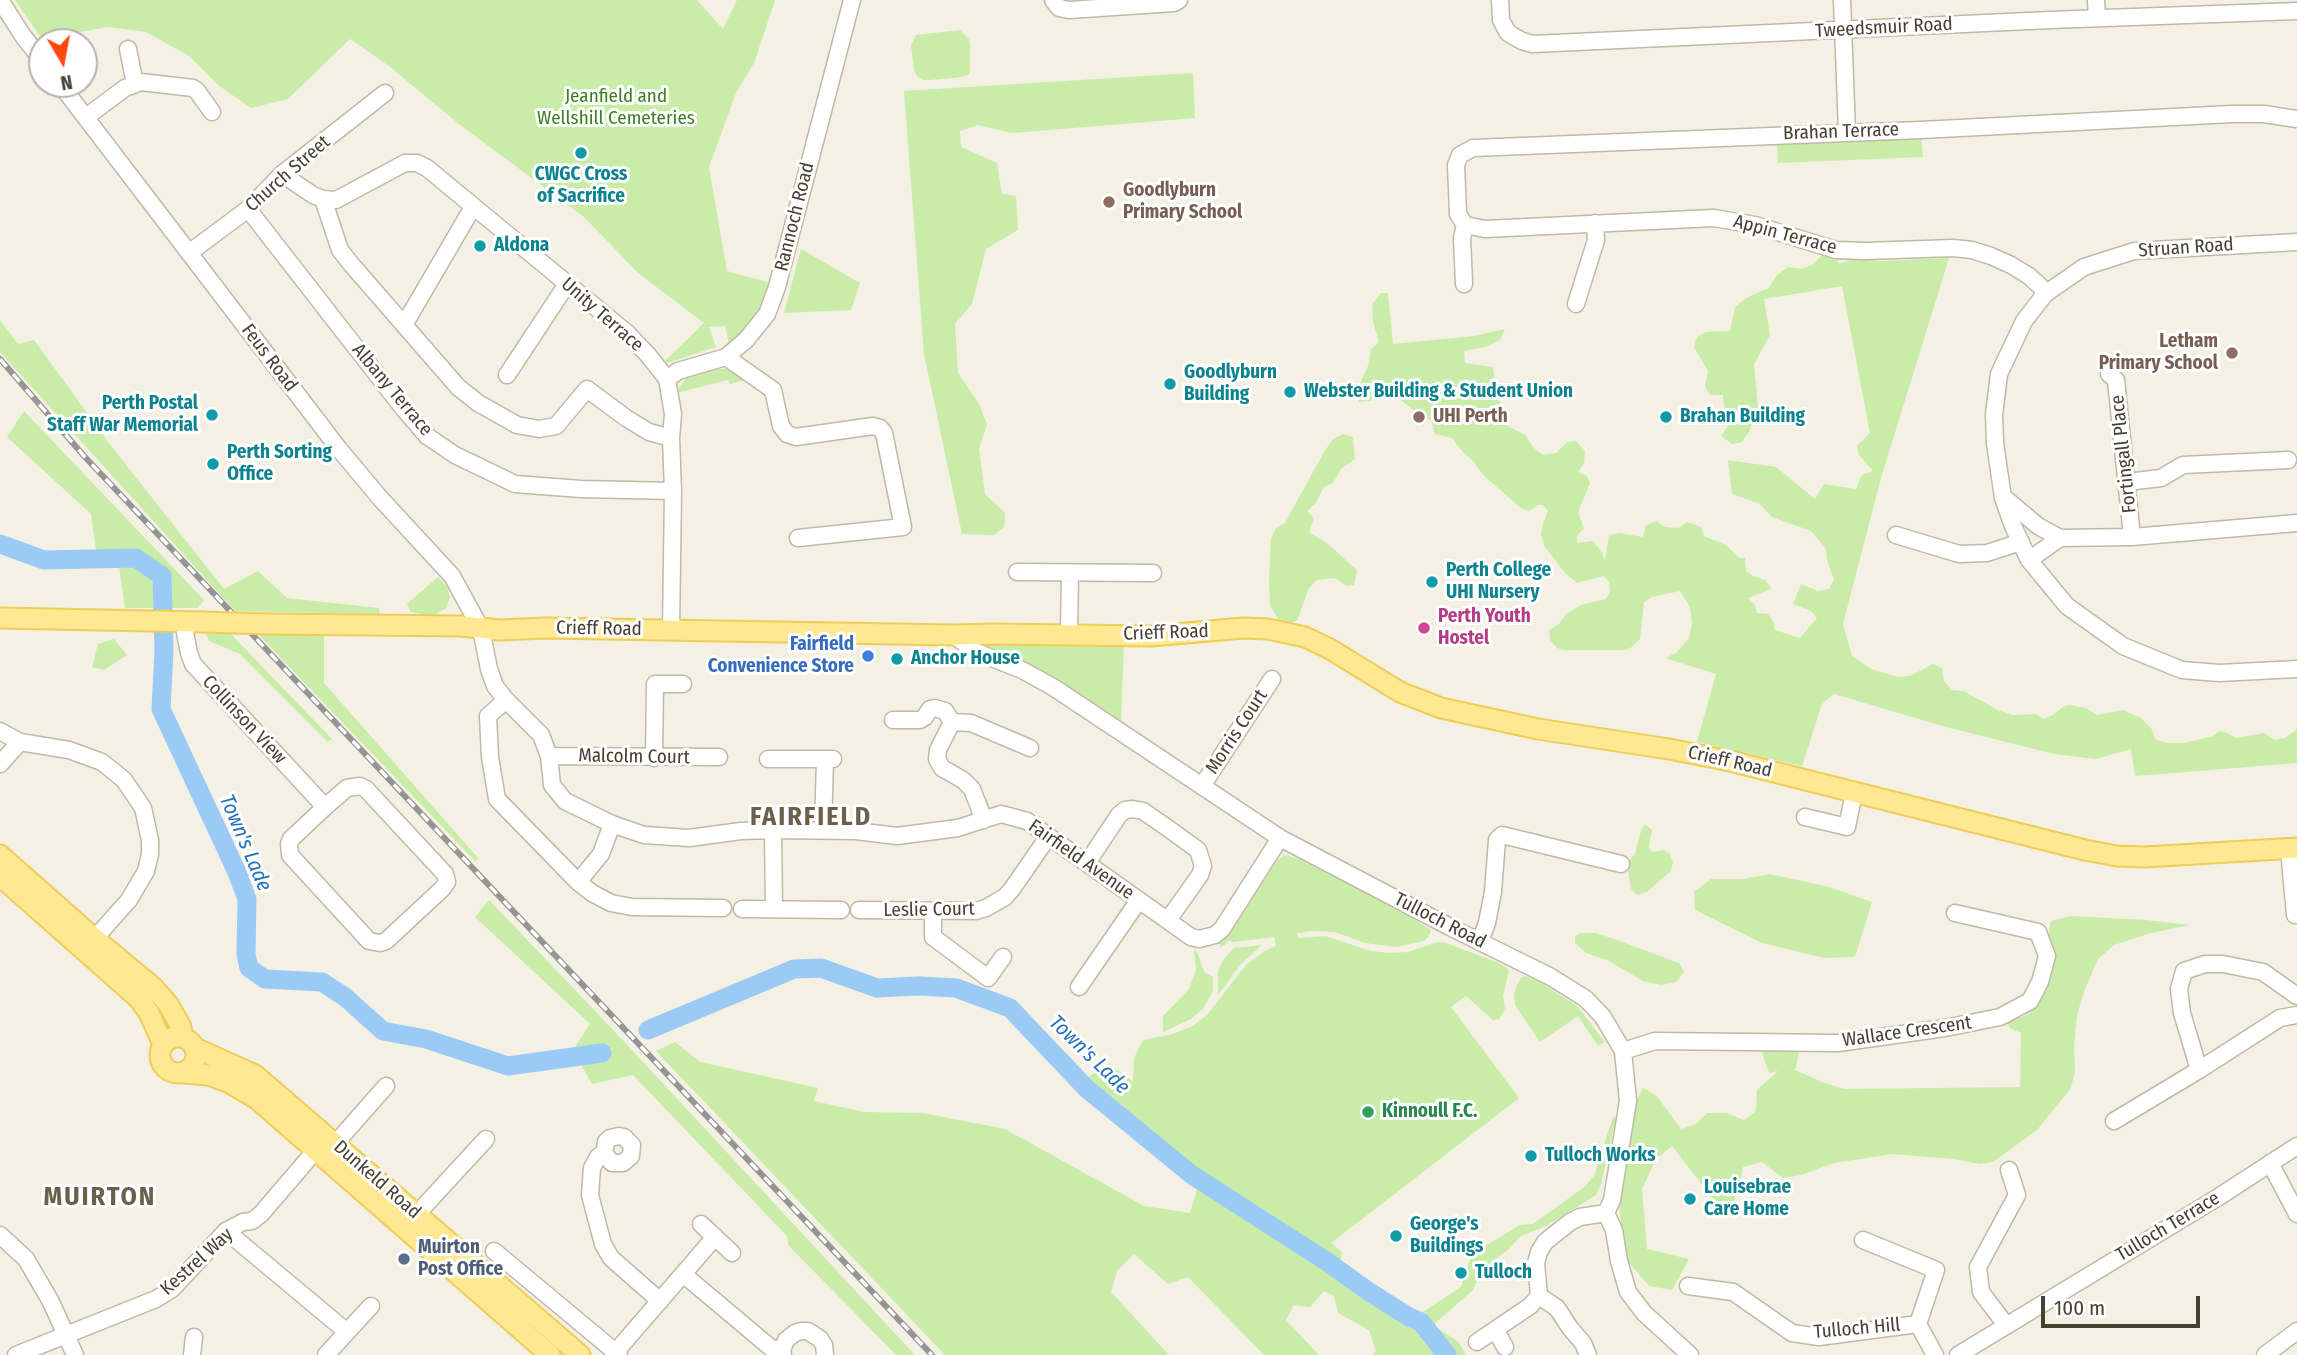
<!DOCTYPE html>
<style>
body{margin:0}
#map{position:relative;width:2297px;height:1355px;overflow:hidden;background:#f4f0e4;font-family:"Fira Sans Condensed",sans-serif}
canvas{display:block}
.north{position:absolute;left:28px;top:28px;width:70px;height:70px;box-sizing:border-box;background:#fff;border:2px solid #b5b3ae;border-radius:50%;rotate:170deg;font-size:19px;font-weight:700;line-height:28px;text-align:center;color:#474134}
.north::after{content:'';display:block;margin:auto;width:24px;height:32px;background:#ff4710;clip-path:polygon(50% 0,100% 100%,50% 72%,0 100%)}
.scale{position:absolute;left:2041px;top:1296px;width:159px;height:32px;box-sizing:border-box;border:4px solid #474134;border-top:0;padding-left:9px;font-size:21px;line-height:24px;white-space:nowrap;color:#474134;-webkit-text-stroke:5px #fff;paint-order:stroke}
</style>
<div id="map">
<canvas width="2297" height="1355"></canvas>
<div class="north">N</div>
<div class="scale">100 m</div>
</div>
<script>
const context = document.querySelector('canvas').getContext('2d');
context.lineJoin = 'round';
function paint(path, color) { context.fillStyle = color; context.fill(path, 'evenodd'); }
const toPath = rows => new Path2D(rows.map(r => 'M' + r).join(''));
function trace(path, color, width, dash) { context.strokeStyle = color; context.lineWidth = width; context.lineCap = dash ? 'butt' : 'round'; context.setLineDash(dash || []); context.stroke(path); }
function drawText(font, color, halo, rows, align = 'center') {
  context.font = font + ' "Fira Sans Condensed",sans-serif'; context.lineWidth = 6; context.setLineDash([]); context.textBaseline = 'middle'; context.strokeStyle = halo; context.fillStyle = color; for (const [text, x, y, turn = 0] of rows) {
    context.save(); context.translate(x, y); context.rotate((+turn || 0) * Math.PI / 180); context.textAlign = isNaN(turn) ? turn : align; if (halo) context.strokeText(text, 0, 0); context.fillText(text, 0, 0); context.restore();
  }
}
paint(toPath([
 [15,0,697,0,723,29,737,0,775,0,754,63,736,93,709,167,727,271,771,283,764,305,745,331,729,344,725,326,709,327,716,347,667,363,665,361,704,323,638,273,584,217,459,124,389,66,350,39,288,99,251,108,218,85,189,56,146,32,108,27,74,33,44,42],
 [960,30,969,39,970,44,970,74,962,77,930,80,923,80,917,76,914,70,911,45,916,35],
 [1193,73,1195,118,1012,133,978,125,960,131,961,147,997,163,1002,194,1016,196,1018,230,986,249,972,304,955,324,958,373,979,404,987,424,979,449,985,494,1005,513,1004,527,994,535,962,534,924,354,904,91],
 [1921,135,1923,157,1778,163,1777,142],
 [801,249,860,283,851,310,784,313],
 [1823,254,1836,255,1839,264,1855,258,1880,261,1949,258,1881,478,1843,624,1852,656,1871,669,1898,677,1910,676,1933,664,1942,668,1944,681,1952,690,1963,691,1998,710,2013,715,2036,714,2044,719,2053,715,2064,706,2069,705,2086,708,2097,715,2123,710,2141,718,2151,728,2156,740,2168,743,2185,743,2213,736,2219,731,2227,733,2236,738,2264,733,2274,740,2285,738,2297,729,2297,763,2135,776,2131,749,2096,759,2054,754,1946,727,1834,694,1822,704,1802,766,1697,742,1716,674,1665,658,1676,653,1689,638,1692,623,1690,607,1680,591,1652,597,1644,602,1640,639,1632,647,1625,650,1563,650,1557,648,1550,640,1549,630,1559,624,1566,614,1581,605,1606,599,1610,591,1609,582,1604,576,1577,583,1565,573,1545,547,1541,535,1543,523,1548,511,1543,505,1538,505,1529,511,1521,508,1484,476,1473,461,1463,452,1452,438,1435,434,1431,420,1421,416,1393,394,1377,396,1370,401,1359,402,1356,392,1368,366,1371,349,1379,342,1373,322,1372,304,1381,293,1388,293,1393,344,1474,336,1505,329,1500,340,1486,347,1464,351,1465,363,1493,367,1496,394,1498,401,1506,408,1504,424,1525,435,1534,448,1543,455,1556,453,1567,442,1576,441,1585,451,1584,463,1578,472,1587,476,1590,483,1578,512,1584,528,1577,536,1577,543,1593,541,1601,551,1605,560,1609,535,1619,533,1643,537,1646,525,1656,521,1665,527,1679,528,1687,522,1701,527,1704,536,1726,545,1739,558,1745,558,1746,571,1753,576,1765,580,1772,589,1748,598,1755,605,1757,613,1768,614,1773,621,1775,630,1800,638,1817,618,1811,611,1793,604,1801,584,1818,591,1829,589,1834,580,1827,560,1826,549,1811,531,1772,517,1760,504,1732,494,1728,460,1776,467,1815,499,1824,484,1856,489,1862,475,1873,471,1859,455,1857,446,1870,433,1842,286,1764,299,1770,335,1754,364,1758,407,1750,430,1742,442,1732,444,1721,436,1732,420,1731,414,1724,406,1723,395,1710,395,1705,386,1708,371,1694,347,1697,337,1706,332,1730,331,1735,307,1746,298,1769,288,1777,275,1789,267,1801,269,1814,264],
 [0,320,18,344,34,340,112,447,224,589,258,571,287,598,379,608,379,614,235,611,0,352],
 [718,369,730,369,748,379,730,384,728,380,676,393,686,378],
 [24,411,204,600,198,608,125,608,119,566,96,551,91,514,7,437],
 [1343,434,1353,437,1355,459,1341,469,1333,483,1324,487,1316,503,1307,511,1314,518,1309,532,1328,544,1357,570,1354,585,1346,586,1335,578,1317,580,1309,588,1297,621,1281,624,1270,606,1269,581,1271,539,1276,528,1285,523,1324,452,1333,439],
 [438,577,447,587,450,597,446,608,432,616,411,612,407,604],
 [228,631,332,739,328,742,240,654,209,641,205,632],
 [258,634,324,636,324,683,479,859,475,861],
 [114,639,127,655,104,670,92,667,98,644],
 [975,642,1124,642,1121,721,1038,668,997,649],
 [1645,824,1652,830,1649,846,1651,852,1664,850,1670,854,1673,863,1670,872,1658,882,1648,891,1638,895,1631,889,1627,865,1635,853,1641,831],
 [1286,855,1296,858,1395,907,1431,930,1429,936,1424,941,1397,947,1365,943,1335,932,1313,931,1297,933,1298,938,1326,936,1371,951,1389,953,1408,952,1438,942,1446,943,1499,963,1509,970,1503,996,1505,1009,1499,1019,1493,1020,1466,996,1451,1007,1519,1098,1331,1243,1342,1252,1340,1265,1418,1315,1461,1287,1472,1254,1520,1225,1533,1224,1583,1188,1594,1176,1613,1117,1616,1118,1601,1184,1596,1195,1546,1226,1521,1236,1508,1250,1483,1268,1473,1290,1433,1325,1459,1342,1466,1355,1372,1355,1376,1351,1369,1330,1338,1313,1334,1296,1324,1291,1310,1307,1294,1305,1286,1320,1319,1355,1264,1355,1188,1277,1168,1284,1134,1254,1117,1271,1111,1292,1169,1355,945,1355,656,1051,675,1042,700,1062,818,1088,814,1101,864,1112,923,1113,1005,1129,1144,1206,1190,1213,1201,1176,1073,1088,1109,1063,1133,1082,1134,1058,1143,1040,1169,1035,1191,1027,1207,1015,1246,965,1263,952,1276,946,1274,937,1233,942,1229,940,1221,948,1219,943,1229,935,1277,861,1281,857],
 [1770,874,1829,887,1872,902,1855,957,1824,958,1762,943,1695,910,1694,892,1711,879,1743,879],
 [489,900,617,1034,915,1355,896,1355,788,1245,787,1236,633,1075,592,1084,573,1050,590,1024,475,917],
 [2070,916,2146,920,2190,925,2151,933,2114,945,2098,959,2085,989,2077,1015,2074,1047,2075,1071,2071,1088,2037,1130,1993,1162,1980,1164,1954,1159,1893,1154,1834,1163,1801,1175,1783,1178,1762,1162,1743,1167,1740,1184,1728,1218,1672,1146,1656,1159,1642,1189,1647,1249,1689,1259,1672,1290,1649,1286,1626,1259,1619,1207,1621,1174,1630,1139,1633,1108,1643,1088,1656,1095,1681,1129,1696,1124,1707,1113,1726,1113,1744,1120,1756,1111,1757,1090,1778,1071,1769,1073,1761,1050,1799,1051,1796,1068,1793,1069,1822,1082,1844,1089,2020,1087,2021,1033,2010,1028,2007,1023,2029,1014,2044,994,2053,969,2048,936,2051,921],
 [1581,933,1596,933,1614,939,1679,963,1684,972,1676,982,1661,985,1643,981,1607,960,1586,953,1575,943,1575,936],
 [1262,945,1241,964,1218,995,1218,971,1224,959,1234,948],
 [1194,949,1198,954,1204,972,1213,977,1213,991,1203,1009,1191,1019,1163,1032,1163,1016,1189,989,1196,970],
 [1525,976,1540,982,1577,1006,1605,1042,1598,1046,1578,1016,1540,1042,1515,1005,1514,995,1517,985,1521,978]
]), '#c9eca9');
trace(toPath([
 [0,544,44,560,136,558,162,576,164,651,161,709,236,870,247,899,246,954,249,968,265,979,322,982,345,997,383,1031,426,1039,508,1066,602,1053],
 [648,1030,794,969,821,968,877,988,919,986,956,988,1010,1008,1087,1089,1192,1175,1326,1261,1368,1291,1409,1317,1421,1322,1447,1355]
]), '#9bcaf7', 19);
const minor = toPath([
 [0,0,23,36,42,60],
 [1053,0,1059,8,1069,10,1174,3,1179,0],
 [1500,0,1501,20,1508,33,1522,41,1533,44,2050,20,2297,11],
 [1842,0,1847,132],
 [2096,0,2097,18],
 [128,49,135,84],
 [60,84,339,449,380,498,452,576,481,629,489,669,495,686,506,700,541,735,549,756,552,785,565,801,612,824,644,835,689,838,741,831,773,830,856,831,897,836,958,828,1001,814,1027,821,1191,937,1199,939,1215,935,1222,929,1280,838],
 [86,117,125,88,141,82,193,88,197,91,212,112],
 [282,174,313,195,323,199,336,200,405,163,417,163,427,168,627,333,648,355,667,379,673,414,671,438,673,491,671,630],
 [323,199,340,250,351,264,458,387,478,403,517,425,539,429,556,426,587,389,626,418,649,432,671,438],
 [248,209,403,408,427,436,455,455,515,484,581,489,673,491],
 [1465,225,1458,214,1456,165,1460,155,1473,148,1921,130,2232,114,2264,114,2297,119],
 [2297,242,2134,251,2084,267,2045,294,2024,321,1999,374,1994,415,1995,443,2003,498,2013,526,2029,560,2067,606,2123,646,2182,670,2219,673,2297,669],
 [189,253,248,209,282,174,385,93],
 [1464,284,1462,238,1465,225,1485,229,1714,218,1755,225,1836,250,1865,251,1953,248,1972,250,1991,256,2011,265,2029,276,2040,286,2045,294],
 [1576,304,1596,240,1595,223],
 [404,325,473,207],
 [726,357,773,390,781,426,787,434,796,437,873,426,880,428,884,433,903,527,798,538],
 [2109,374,2116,380,2132,537],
 [507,375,567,284],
 [667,379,678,371,726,357,746,340,767,314,777,287,852,0],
 [2127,482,2161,478,2183,465,2288,460],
 [2006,499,2038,526,2060,538,2132,537,2297,523],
 [1896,535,1959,554,1987,553,2021,542],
 [2029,560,2060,538],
 [1017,572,1153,573],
 [183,622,189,653,193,664,325,807,291,839,289,844,290,855,369,941,380,943,386,941,442,889,447,882,445,874,366,789,360,786,347,788,325,807],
 [1069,634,1070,573],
 [954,635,974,651,1022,670,1053,687,1280,838,1448,926,1551,977,1586,999,1603,1017,1623,1051,1628,1101,1612,1200,1606,1213,1614,1230,1619,1261,1628,1292,1644,1313,1690,1355],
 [506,700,488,716,490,757,497,799,578,882],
 [893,720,920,720,925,717,930,709,935,708,945,711,952,722,971,723,1030,748],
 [952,722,938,750,937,759,942,768,963,780,972,789,984,820],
 [0,731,20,742,69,750,102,762,124,780,143,808,150,840,150,854,146,871,129,900,87,947],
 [549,756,719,757],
 [654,758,655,684,683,684],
 [768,759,833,759],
 [0,764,20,742],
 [1202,786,1272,679],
 [1805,817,1847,827,1854,792],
 [612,824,601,854,578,882,592,893,611,903,632,907,723,908],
 [773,830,774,909],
 [823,830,825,759],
 [2289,849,2295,915],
 [1087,863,1119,815,1125,810,1133,809,1143,811,1169,829,1198,850,1203,866,1200,875,1168,920],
 [742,909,841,910],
 [859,910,976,911,986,908,1005,897,1012,889,1048,837],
 [933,911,933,937,988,978,1003,957],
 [1477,940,1482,936,1487,923,1493,892,1497,840,1502,835,1621,864],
 [1079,987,1139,900],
 [1623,1051,1655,1041,1838,1043,1945,1028,2000,1017,2030,1001,2040,982,2047,956,2038,932,1955,913],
 [2199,1070,2182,1013,2179,989,2184,971,2205,964,2223,964,2263,972,2297,996],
 [2114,1121,2199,1070,2280,1018,2297,1015],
 [335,1144,386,1086],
 [604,1153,612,1163,623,1163,631,1156,632,1145,624,1137,619,1136,610,1138,606,1142,604,1153,598,1157,592,1168,590,1195,603,1244,611,1258,660,1301],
 [2270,1163,2297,1214],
 [416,1215,486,1139],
 [701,1224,732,1253],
 [226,1231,347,1332,326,1355],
 [0,1235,26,1259,51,1302,75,1355],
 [1863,1240,1936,1270,1918,1324],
 [494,1251,619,1355],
 [683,1274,771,1348,782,1350],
 [1688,1286,1733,1292,1792,1333,1819,1337,1918,1324,1935,1355],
 [2006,1325,1981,1292,1978,1267,2017,1195,2009,1170],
 [1496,1331,1505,1347],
 [347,1332,371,1306],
 [1477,1342,1530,1306,1539,1296],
 [16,1355,156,1299,172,1289,226,1231,243,1222,252,1221,261,1214,315,1151],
 [192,1355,194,1337],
 [613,1355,715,1237],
 [783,1355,782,1350,786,1340,795,1333,801,1331,808,1331,820,1339,824,1345,825,1355],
 [1588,1355,1583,1343,1570,1328,1557,1308,1539,1296,1536,1263,1539,1252,1545,1242,1570,1222,1580,1217,1606,1213],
 [1958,1355,2217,1198,2297,1146],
 [2265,1355,2297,1331]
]);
const major = toPath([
 [0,618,202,622],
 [269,624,461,626,500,630,546,628,954,635,993,634,1151,636,1244,628,1268,629,1305,637,1330,649,1400,692,1441,708,1538,729,1669,749,1730,761,2085,850,2117,856,2144,857,2297,848],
 [0,855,94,938,153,987,168,1004,181,1027,182,1037],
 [0,876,139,999,149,1013,163,1044],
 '160 1055a18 18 0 1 1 36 0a18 18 0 1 1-36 0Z',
 [195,1048,255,1075,580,1355],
 [184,1073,209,1075,230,1083,257,1099,550,1355]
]);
trace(minor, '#c0b9a6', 19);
trace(major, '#eecd58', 23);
trace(minor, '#fff', 16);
trace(major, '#ffe892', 19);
const rail = toPath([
 [0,359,84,456,932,1355]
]);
trace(rail, '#959595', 6);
trace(rail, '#fff', 3.5, [10]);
const majorBridge = toPath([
 [202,622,269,624]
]);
trace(majorBridge, '#eecd58', 23, []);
trace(majorBridge, '#ffe892', 19);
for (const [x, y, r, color] of [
 [581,153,7,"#0f9aa8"],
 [1109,202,7,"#8d6e63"],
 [480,246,7,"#0f9aa8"],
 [2232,353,7,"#8d6e63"],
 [1170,384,7,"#0f9aa8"],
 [1290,392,7,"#0f9aa8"],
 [212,415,7,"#0f9aa8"],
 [1419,417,7,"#8d6e63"],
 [1666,417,7,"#0f9aa8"],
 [213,464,7,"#0f9aa8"],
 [1432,582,7,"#0f9aa8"],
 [1424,628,7,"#d1479c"],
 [868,656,7,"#3f7fe0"],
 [897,659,7,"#0f9aa8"],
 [1368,1112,7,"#2e9e5b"],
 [1531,1156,7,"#0f9aa8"],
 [1690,1199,7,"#0f9aa8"],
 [1396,1236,7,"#0f9aa8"],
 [404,1259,7,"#5c6f8a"],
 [1461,1273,7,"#0f9aa8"]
]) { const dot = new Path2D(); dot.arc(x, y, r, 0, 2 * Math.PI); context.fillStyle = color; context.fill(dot); trace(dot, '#fff', 2.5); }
drawText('19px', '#474134', '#fff', [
 ["Tweedsmuir Road",1884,28,-3],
 ["Brahan Terrace",1841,132,-2],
 ["Church Street",288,174,-41],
 ["Rannoch Road",795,217,-76],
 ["Appin Terrace",1785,235,15],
 ["Struan Road",2186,248,-4],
 ["Unity Terrace",602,315,41],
 ["Feus Road",269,358,53],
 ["Albany Terrace",392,390,50],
 ["Fortingall Place",2124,454,-96],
 ["Crieff Road",599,629,1],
 ["Crieff Road",1166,633,-2],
 ["Collinson View",244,720,47],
 ["Morris Court",1237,732,-57],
 ["Malcolm Court",634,757,1],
 ["Crieff Road",1730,762,13],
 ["Fairfield Avenue",1081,860,35],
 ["Leslie Court",929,910,-1],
 ["Tulloch Road",1440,921,27],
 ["Wallace Crescent",1907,1032,-8],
 ["Dunkeld Road",377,1180,41],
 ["Tulloch Terrace",2168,1227,-31],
 ["Kestrel Way",197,1262,-42],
 ["Tulloch Hill",1857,1329,-5]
]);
drawText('19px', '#3d7e22', '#fff', [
 ["Jeanfield and",616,97],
 ["Wellshill Cemeteries",616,119]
]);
drawText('bold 19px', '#0d838f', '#fff', [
 ["CWGC Cross",581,175,"center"],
 ["of Sacrifice",581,197,"center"],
 ["Aldona",494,246],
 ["Goodlyburn",1184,373],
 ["Building",1184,395],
 ["Webster Building & Student Union",1304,392],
 ["Perth Postal",198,404,"right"],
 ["Staff War Memorial",198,426,"right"],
 ["Brahan Building",1680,417],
 ["Perth Sorting",227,453],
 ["Office",227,475],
 ["Perth College",1446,571],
 ["UHI Nursery",1446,593],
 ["Anchor House",911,659],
 ["Tulloch Works",1545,1156],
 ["Louisebrae",1704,1188],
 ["Care Home",1704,1210],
 ["George's",1410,1225],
 ["Buildings",1410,1247],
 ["Tulloch",1475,1273]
], 'left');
drawText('bold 19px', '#785e54', '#fff', [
 ["Goodlyburn",1123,191],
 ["Primary School",1123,213],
 ["Letham",2218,342,"right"],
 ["Primary School",2218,364,"right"],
 ["UHI Perth",1433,417]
], 'left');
drawText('bold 19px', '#b23c85', '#fff', [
 ["Perth Youth",1438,617],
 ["Hostel",1438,639]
], 'left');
drawText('bold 19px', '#366cbe', '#fff', [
 ["Fairfield",854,645],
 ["Convenience Store",854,667]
], 'right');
drawText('bold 19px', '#27864d', '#fff', [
 ["Kinnoull F.C.",1382,1112]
], 'left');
drawText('bold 19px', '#4e5e75', '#fff', [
 ["Muirton",418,1248],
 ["Post Office",418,1270]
], 'left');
drawText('italic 21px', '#2370bc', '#fff', [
 ["Town's Lade",245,843,67],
 ["Town's Lade",1089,1055,44]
]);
context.letterSpacing = '2px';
drawText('bold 26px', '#6b604a', '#fff', [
 ["FAIRFIELD",811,818],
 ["MUIRTON",100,1198]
]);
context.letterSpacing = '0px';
</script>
